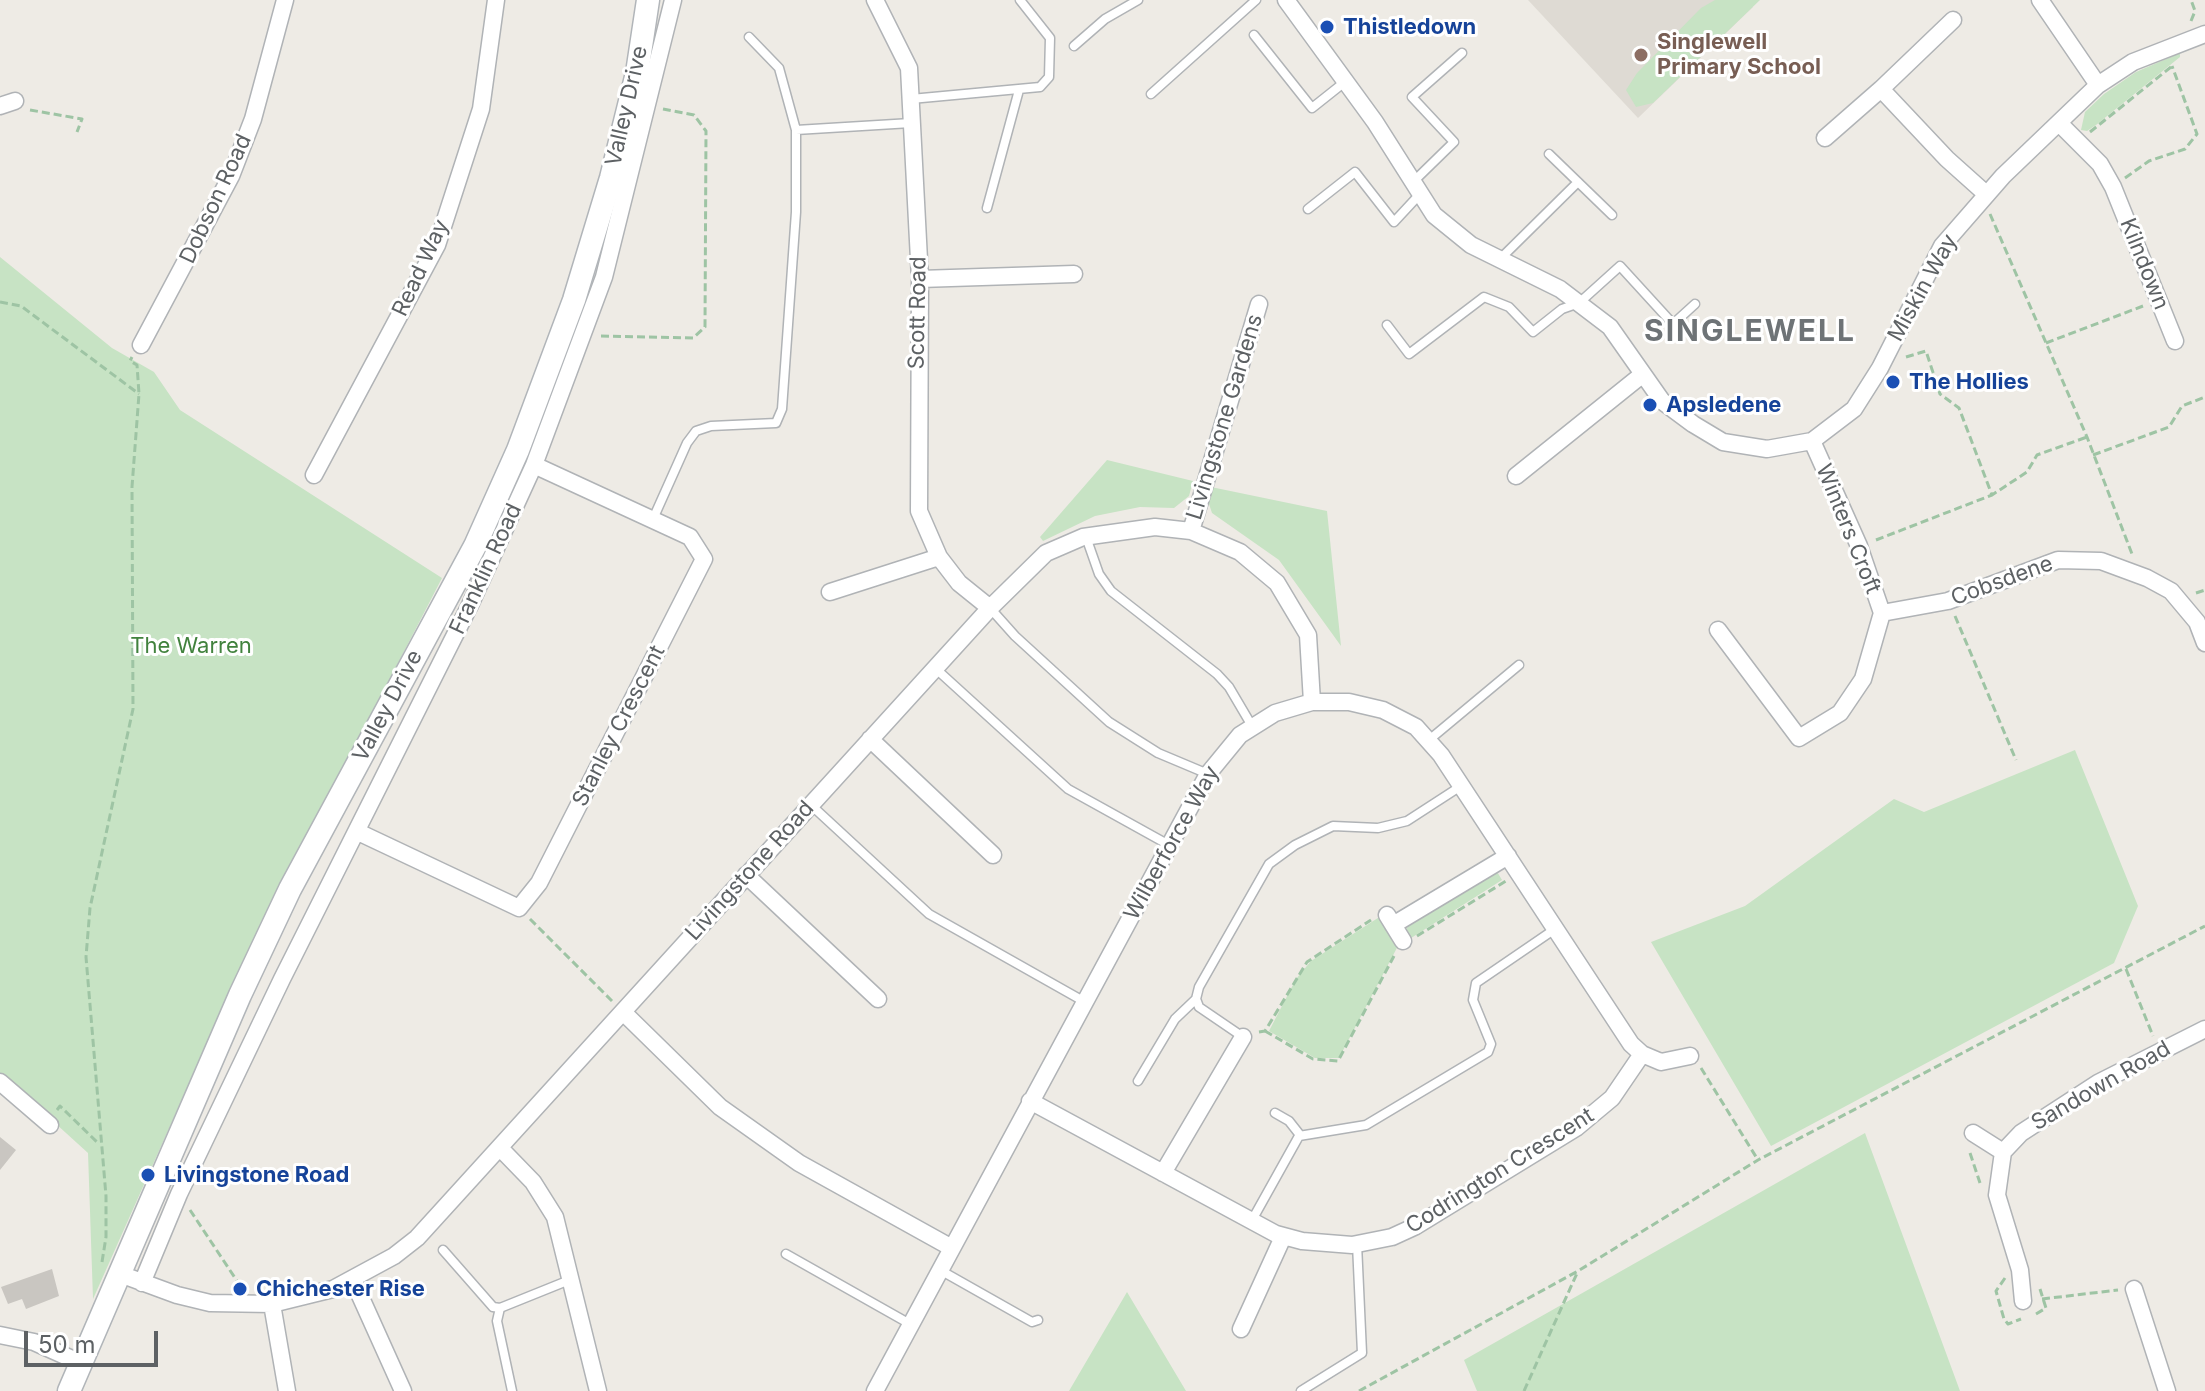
<!DOCTYPE html>
<style>
body{margin:0}
#map{position:relative;width:2205px;height:1391px;overflow:hidden;background:#eeebe5;font-family:Inter,sans-serif}
canvas{display:block}
.scale{position:absolute;left:24px;top:1331px;width:134px;height:36px;box-sizing:border-box;border:4px solid #5d6164;border-top:0;padding-left:10px;font-size:24px;line-height:28px;white-space:nowrap;color:#5d6164;-webkit-text-stroke:6px #fff;paint-order:stroke}
</style>
<div id="map">
<canvas width="2205" height="1391"></canvas>
<div class="scale">50 m</div>
</div>
<script>
const context = document.querySelector('canvas').getContext('2d');
context.lineJoin = 'round';
function paint(path, color) { context.fillStyle = color; context.fill(path, 'evenodd'); }
const toPath = rows => new Path2D(rows.map(r => 'M' + r).join(''));
function trace(path, color, width, dash) { context.strokeStyle = color; context.lineWidth = width; context.lineCap = dash ? 'butt' : 'round'; context.setLineDash(dash || []); context.stroke(path); }
function drawText(font, color, halo, rows, align = 'center') {
  context.font = font + ' Inter,sans-serif'; context.lineWidth = 6; context.setLineDash([]); context.textBaseline = 'middle'; context.strokeStyle = halo; context.fillStyle = color; for (const [text, x, y, turn = 0] of rows) {
    context.save(); context.translate(x, y); context.rotate((+turn || 0) * Math.PI / 180); context.textAlign = isNaN(turn) ? turn : align; if (halo) context.strokeText(text, 0, 0); context.fillText(text, 0, 0); context.restore();
  }
}
paint(toPath([
 [1528,0,1746,0,1753,7,1638,118]
]), '#dedad3');
paint(toPath([
 [1715,0,1760,0,1653,103,1636,107,1626,90,1637,73,1701,8],
 [2180,53,2180,57,2096,125,2087,131,2081,130,2085,112,2104,94,2136,72],
 [0,257,112,348,154,372,180,410,442,578,240,969,93,1299,88,1153,0,1073],
 [1107,460,1193,481,1189,496,1174,508,1140,507,1095,516,1043,541,1040,537],
 [1211,487,1327,511,1341,646,1279,560,1212,513,1208,501],
 [2075,750,2138,906,2114,963,1771,1146,1651,942,1745,906,1894,799,1924,812],
 [1496,870,1502,880,1408,940,1406,929,1412,922],
 [1381,916,1399,944,1339,1058,1315,1058,1269,1031,1296,979,1311,961],
 [1865,1133,1960,1391,1477,1391,1464,1360],
 [1127,1292,1186,1391,1069,1391]
]), '#c7e3c4');
paint(toPath([
 [0,1137,16,1150,0,1170],
 [52,1269,59,1296,26,1309,22,1299,8,1304,1,1287]
]), '#c9c6c1');
const lane = toPath([
 [1254,35,1312,108,1346,81],
 [1074,46,1105,19,1138,0],
 [1151,94,1256,0],
 [911,99,1040,87,1049,77,1050,38,1020,0],
 [796,130,911,123],
 [1549,154,1612,215],
 [1414,181,1454,142,1412,97,1462,53],
 [987,208,1019,90],
 [1308,209,1355,172,1394,222,1420,194],
 [1500,259,1578,182],
 [1387,325,1409,354,1484,297,1509,307,1533,332,1562,309,1579,303,1620,266,1673,324,1695,304],
 [653,519,687,443,696,431,711,426,776,423,782,409,796,212,796,130,779,68,749,37],
 [1086,537,1099,574,1111,591,1217,674,1229,687,1252,726],
 [990,608,1015,636,1109,722,1158,753,1208,774],
 [935,668,1068,789,1169,845],
 [1429,740,1519,665],
 [811,805,929,914,1085,1002],
 [1243,1037,1199,1007,1196,999,1199,987,1269,864,1295,845,1333,826,1378,828,1407,821,1461,786],
 [1138,1081,1175,1019,1196,999],
 [1275,1113,1289,1121,1300,1135],
 [1251,1222,1299,1136,1366,1125,1488,1052,1491,1044,1473,1000,1476,983,1555,929],
 [443,1250,493,1307,500,1308,572,1279],
 [786,1254,910,1324],
 [940,1270,1032,1322,1038,1320],
 [500,1308,497,1321,512,1391],
 [1301,1391,1362,1353,1357,1244]
]);
const street = toPath([
 [875,0,909,68,920,279,919,511,939,557,959,583,990,608],
 [1286,0,1375,122,1434,215,1471,245,1560,289,1610,327,1662,401,1693,424,1723,442,1767,449,1812,441,1854,409,1880,368,1942,246,2003,176,2098,85,2133,62,2205,34],
 [2040,0,2098,85],
 [1881,89,1953,20],
 [0,106,15,101],
 [2059,123,2100,164,2113,187,2175,341],
 [1825,138,1881,89,1947,159,1985,193],
 [920,279,1074,274],
 [141,345,231,176,253,119,285,0],
 [314,475,437,245,481,109,496,0],
 [1516,476,1643,374],
 [1191,531,1259,304],
 [830,592,939,557],
 [1882,613,1948,601,2058,560,2101,561,2147,578,2171,591,2197,622,2205,643],
 [1718,630,1799,738,1840,713,1863,679,1882,613,1859,546,1812,441],
 [870,739,993,855],
 [358,832,519,908,539,883,704,559,690,537,534,465],
 [746,875,878,999],
 [1387,915,1403,941],
 [1393,925,1508,856],
 [623,1012,720,1107,799,1163,952,1248],
 [0,1082,50,1125],
 [1030,1101,1276,1234,1302,1241,1352,1245,1392,1237,1416,1226,1576,1128,1612,1098,1642,1054],
 [1973,1133,2003,1152,1997,1195,2020,1270,2023,1301],
 [500,1148,533,1182,555,1217,598,1391],
 [2003,1152,2021,1133,2098,1083,2205,1029],
 [1163,1173,1243,1037],
 [120,1274,177,1295,210,1303,272,1304,333,1289,394,1256,417,1238,990,608,1046,553,1083,537,1155,527,1191,531,1240,552,1277,583,1308,635,1312,702],
 [353,1280,403,1391],
 [142,1283,179,1194,282,979,470,605,534,465,604,277,673,0],
 [2134,1289,2167,1391],
 [272,1304,287,1391],
 [1241,1329,1283,1237],
 [0,1335,34,1342,81,1363],
 [875,1391,1208,774,1240,735,1275,713,1312,702,1349,702,1383,710,1416,727,1441,755,1631,1044,1642,1054,1661,1062,1690,1056]
]);
const secondary = toPath([
 [69,1391,240,995,290,889,475,546,518,450,574,300,611,178,637,73,648,0]
]);
trace(lane, '#b0b3b6', 11);
trace(street, '#b0b3b6', 19);
trace(secondary, '#b1b5b9', 25);
trace(toPath([
 [2191,21,2195,11,2191,0],
 [30,110,82,119,77,132],
 [2090,132,2171,67],
 [2125,178,2149,161,2185,149,2197,134,2172,66],
 [1990,214,2087,437,2132,554],
 [0,302,21,306,139,394],
 [601,336,693,338,705,327,706,131,694,115,663,109],
 [2046,343,2143,306],
 [1906,357,1926,351,1940,394,1959,408,1992,495,2027,472,2037,455,2087,437],
 [2093,455,2169,427,2182,406,2205,397],
 [1876,540,1992,495],
 [2196,593,2205,590],
 [1955,616,2016,760],
 [530,919,612,1001],
 [1417,936,1506,881],
 [2126,969,2153,1036],
 [1265,1031,1313,1059,1338,1061,1394,956],
 [1259,1032,1265,1031,1307,962,1371,920],
 [1701,1068,1758,1160],
 [57,1110,60,1106,99,1144],
 [1970,1153,1980,1183],
 [190,1210,241,1287],
 [102,1262,106,1237,106,1196,86,957,90,908,133,709,132,487,139,394,137,365,130,361,132,357],
 [2005,1278,1996,1291,2004,1319,2008,1324,2021,1319],
 [2042,1299,2118,1290],
 [2036,1314,2046,1308,2040,1289],
 [1359,1391,1578,1271,1758,1160,2205,926],
 [1524,1391,1578,1271]
]), '#9ec4a4', 3, [8, 4]);
trace(lane, '#fff', 8);
trace(street, '#fff', 16);
trace(secondary, '#fff', 22);
for (const [x, y, r, color] of [
 [1327,27,8,"#1a4fb4"],
 [1641,55,8,"#8d6e63"],
 [1893,382,8,"#1a4fb4"],
 [1650,405,8,"#1a4fb4"],
 [148,1175,8,"#1a4fb4"],
 [240,1289,8,"#1a4fb4"]
]) { const dot = new Path2D(); dot.arc(x, y, r, 0, 2 * Math.PI); context.fillStyle = color; context.fill(dot); trace(dot, '#fff', 3); }
drawText('bold 22px', '#164399', '#fff', [
 ["Thistledown",1343,27],
 ["The Hollies",1909,382],
 ["Apsledene",1666,405],
 ["Livingstone Road",164,1175],
 ["Chichester Rise",256,1289]
], 'left');
drawText('bold 22px', '#785e54', '#fff', [
 ["Singlewell",1657,42],
 ["Primary School",1657,67]
], 'left');
drawText('22px', '#5d6164', '#fff', [
 ["Valley Drive",627,106,-77],
 ["Dobson Road",216,199,-65],
 ["Kilndown",2144,264,68],
 ["Read Way",421,268,-65],
 ["Miskin Way",1923,288,-61],
 ["Scott Road",918,313,-89],
 ["Livingstone Gardens",1225,417,-73],
 ["Winters Croft",1848,529,68],
 ["Franklin Road",486,569,-65],
 ["Cobsdene",2002,581,-20],
 ["Valley Drive",388,706,-62],
 ["Stanley Crescent",619,726,-63],
 ["Wilberforce Way",1172,843,-61],
 ["Livingstone Road",750,871,-48],
 ["Sandown Road",2101,1086,-30],
 ["Codrington Crescent",1500,1171,-32]
]);
drawText('22px', '#41823d', '#fff', [
 ["The Warren",191,646]
]);
context.letterSpacing = '2px';
drawText('bold 30px', '#6e7376', '#fff', [
 ["SINGLEWELL",1750,332]
]);
context.letterSpacing = '0px';
</script>
